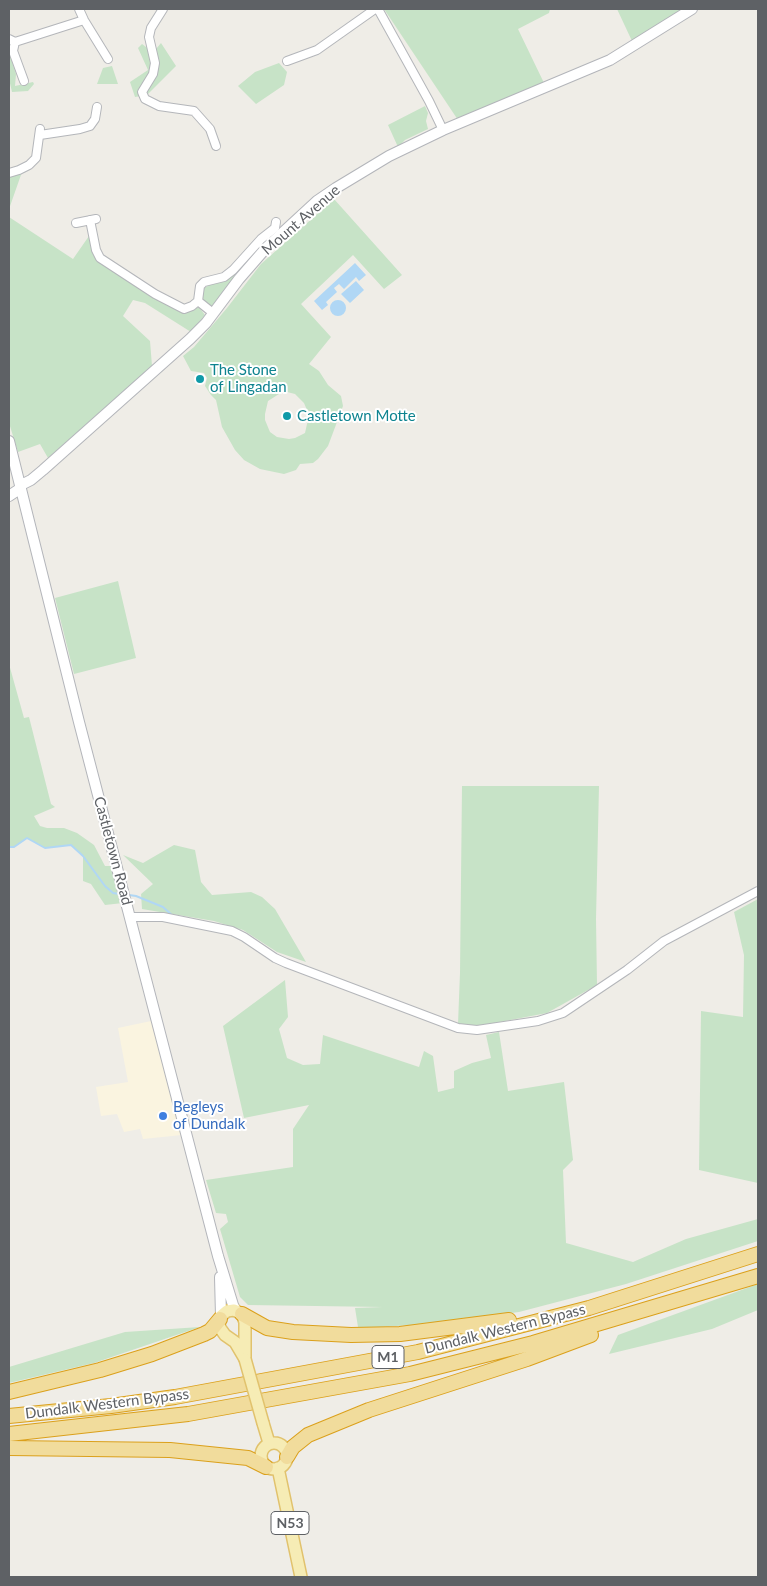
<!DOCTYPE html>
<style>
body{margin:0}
#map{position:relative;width:767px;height:1586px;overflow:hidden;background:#efede7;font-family:Lato,sans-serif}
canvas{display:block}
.frame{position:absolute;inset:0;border:10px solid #5e6165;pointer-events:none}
</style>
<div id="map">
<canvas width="767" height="1586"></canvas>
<div class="frame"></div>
</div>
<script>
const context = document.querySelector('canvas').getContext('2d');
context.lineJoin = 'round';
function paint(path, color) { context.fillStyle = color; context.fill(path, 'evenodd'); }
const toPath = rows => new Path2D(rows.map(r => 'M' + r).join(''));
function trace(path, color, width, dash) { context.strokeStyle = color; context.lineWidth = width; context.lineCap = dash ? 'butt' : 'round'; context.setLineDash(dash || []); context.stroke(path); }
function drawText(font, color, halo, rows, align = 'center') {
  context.font = font + ' Lato,sans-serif'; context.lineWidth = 4; context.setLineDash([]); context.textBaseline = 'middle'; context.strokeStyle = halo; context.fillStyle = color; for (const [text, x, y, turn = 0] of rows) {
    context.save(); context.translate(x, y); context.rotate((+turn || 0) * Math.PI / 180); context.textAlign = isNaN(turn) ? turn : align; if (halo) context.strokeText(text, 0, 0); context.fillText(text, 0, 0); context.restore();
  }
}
paint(toPath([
 [151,1021,182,1135,143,1139,140,1129,124,1132,117,1114,101,1116,96,1087,128,1082,118,1028]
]), '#faf4e0');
paint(toPath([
 [384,9,550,9,549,13,518,29,544,83,458,120],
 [617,9,684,9,632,41],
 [161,43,176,66,147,95,135,97,130,82,148,70,138,48,142,44,150,50,156,49],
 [9,52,16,74,15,86,33,82,34,84,28,91,12,92,9,79],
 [279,63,287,72,284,85,256,104,238,86,255,72],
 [112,66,118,84,97,84,103,68],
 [425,106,428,113,426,121,428,129,405,140,398,147,388,125],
 [22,172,9,209,9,176],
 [334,199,402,275,384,289,353,255,301,304,331,337,309,364,319,371,328,385,341,396,343,406,328,446,318,459,313,463,300,464,296,470,284,474,260,469,244,460,235,450,222,427,216,400,211,395,205,386,207,378,204,373,191,371,183,356,194,347,227,308,261,264],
 [287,392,295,394,304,403,309,415,305,433,295,438,289,439,277,437,270,432,265,420,265,414,268,401,279,394],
 [9,217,73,259,89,236,93,254,97,260,173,308,179,311,188,311,199,307,205,315,191,332,145,303,133,300,123,316,150,341,152,366,48,458,40,444,18,452,9,423],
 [238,273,211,307,202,298,203,289,209,285,221,282],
 [118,581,136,658,74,674,55,598],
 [9,664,24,718,29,717,51,804,55,807,34,816,40,826,47,828,64,828,77,833,94,845,105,866,113,866,123,903,105,905,91,884,83,881,83,856,71,845,45,848,27,838,14,847,9,847],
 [462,786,599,786,596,919,597,985,547,1013,479,1026,458,1024,460,973],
 [174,845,195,850,201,882,212,895,251,892,262,897,275,909,306,962,277,952,243,930,214,921,142,909,141,894,153,884,123,855,143,863],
 [758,899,758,1183,699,1170,701,1011,743,1017,744,955,734,912],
 [285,980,288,1017,279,1029,287,1058,303,1065,320,1064,323,1035,419,1067,424,1051,433,1056,438,1092,454,1088,454,1071,472,1063,491,1058,486,1035,499,1032,508,1091,564,1082,573,1160,563,1170,566,1243,633,1262,686,1239,758,1219,758,1241,626,1284,519,1312,426,1324,366,1328,358,1327,355,1308,383,1307,248,1305,240,1297,220,1229,228,1222,226,1214,216,1213,206,1180,293,1167,293,1129,309,1105,244,1118,223,1026],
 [758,1284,758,1310,712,1329,609,1354,618,1335],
 [200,1327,94,1363,9,1383,9,1367,125,1332]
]), '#c7e3c7');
paint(toPath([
 [355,263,366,275,359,281,356,277,344,289,339,284,334,288,337,292,326,302,328,305,322,310,314,301],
 [356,281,364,290,350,303,341,294],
 '330 308a8 8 0 1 1 16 0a8 8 0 1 1-16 0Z'
]), '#b0d7f5');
trace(toPath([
 [9,847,14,847,27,838,45,848,71,845,83,856,105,886,113,893,119,894],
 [129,895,136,896,163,907,173,916]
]), '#b0d7f5', 2);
const street = toPath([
 [79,9,84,20,108,59],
 [163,9,151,28,149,37,155,63,153,74,142,92,145,99,159,106,194,111,210,129,216,146],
 [378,9,429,101,443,130],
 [9,39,15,42,84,20],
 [15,42,13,51,24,81],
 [287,61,317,50,375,9],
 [40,135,80,129,90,126,95,119,97,107],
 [9,173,19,170,29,165,36,158,40,129],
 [90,220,96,250,100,258,155,294,184,309,192,306,198,301,200,286,204,282,224,277,233,270,261,239,275,228,276,222],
 [76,223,96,219],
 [198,301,213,313],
 [131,917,163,917,232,931,244,937,275,958,286,963,458,1028,477,1030,538,1021,563,1013,627,970,664,941,758,891]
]);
const secondary = toPath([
 [9,441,79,722,218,1256,233,1305,236,1311],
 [21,485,31,480,43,470,190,339,206,323,239,279,266,248,317,201,336,188,389,156,443,130,610,60,692,9],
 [9,496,21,488],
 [220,1277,221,1316]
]);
const primary = toPath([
 [234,1310,242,1314,245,1322,245,1359,235,1342,225,1335,220,1328,219,1324,221,1316,227,1311,234,1310],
 [263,1423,269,1443],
 '261 1456a13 13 0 1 1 26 0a13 13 0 1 1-26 0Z',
 [278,1468,301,1577]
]);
const highway = toPath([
 [242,1314,267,1328,293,1332,351,1335,400,1334,509,1320],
 [9,1392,100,1370,152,1354,204,1334,210,1331,220,1319],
 [9,1416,111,1406,175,1397,418,1352,589,1308,758,1254],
 [9,1434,188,1414,410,1374,533,1343,758,1276],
 [9,1448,170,1450,248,1458,266,1467],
 [287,1457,293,1447,308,1435,369,1410,527,1359,591,1335]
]);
trace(street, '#b4b6ba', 10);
trace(secondary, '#b3b5ba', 12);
trace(primary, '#e1c26d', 14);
trace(highway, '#dba01b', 16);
trace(street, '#fff', 8);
trace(secondary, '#fff', 10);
trace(primary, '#f6ecb5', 11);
trace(highway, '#f1dc9c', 14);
const primaryBridge = toPath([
 [245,1359,263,1423]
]);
trace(primaryBridge, '#e1c26d', 14, []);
trace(primaryBridge, '#f6ecb5', 11);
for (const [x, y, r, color] of [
 [200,379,5,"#0f9aa8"],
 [287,416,5,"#0f9aa8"],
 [163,1116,5,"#3f7fe0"]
]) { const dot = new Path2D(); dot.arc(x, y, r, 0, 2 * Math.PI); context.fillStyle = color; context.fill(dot); trace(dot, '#fff', 2); }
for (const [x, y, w] of [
 [388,1357,32],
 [290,1523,38]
]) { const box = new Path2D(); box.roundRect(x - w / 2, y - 11.5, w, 23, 4); context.fillStyle = '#fff'; context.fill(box); trace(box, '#5e6165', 1); }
drawText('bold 14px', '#5e6165', null, [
 ["M1",388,1357],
 ["N53",290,1523]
]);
drawText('15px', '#5e6165', '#fff', [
 ["Mount Avenue",301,220,-41],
 ["Castletown Road",113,851,75],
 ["Dundalk Western Bypass",505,1329,-14],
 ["Dundalk Western Bypass",107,1404,-7]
]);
drawText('15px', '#0d838f', '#fff', [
 ["The Stone",210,370],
 ["of Lingadan",210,387],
 ["Castletown Motte",297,416]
], 'left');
drawText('15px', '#366cbe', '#fff', [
 ["Begleys",173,1107],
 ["of Dundalk",173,1124]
], 'left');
</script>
